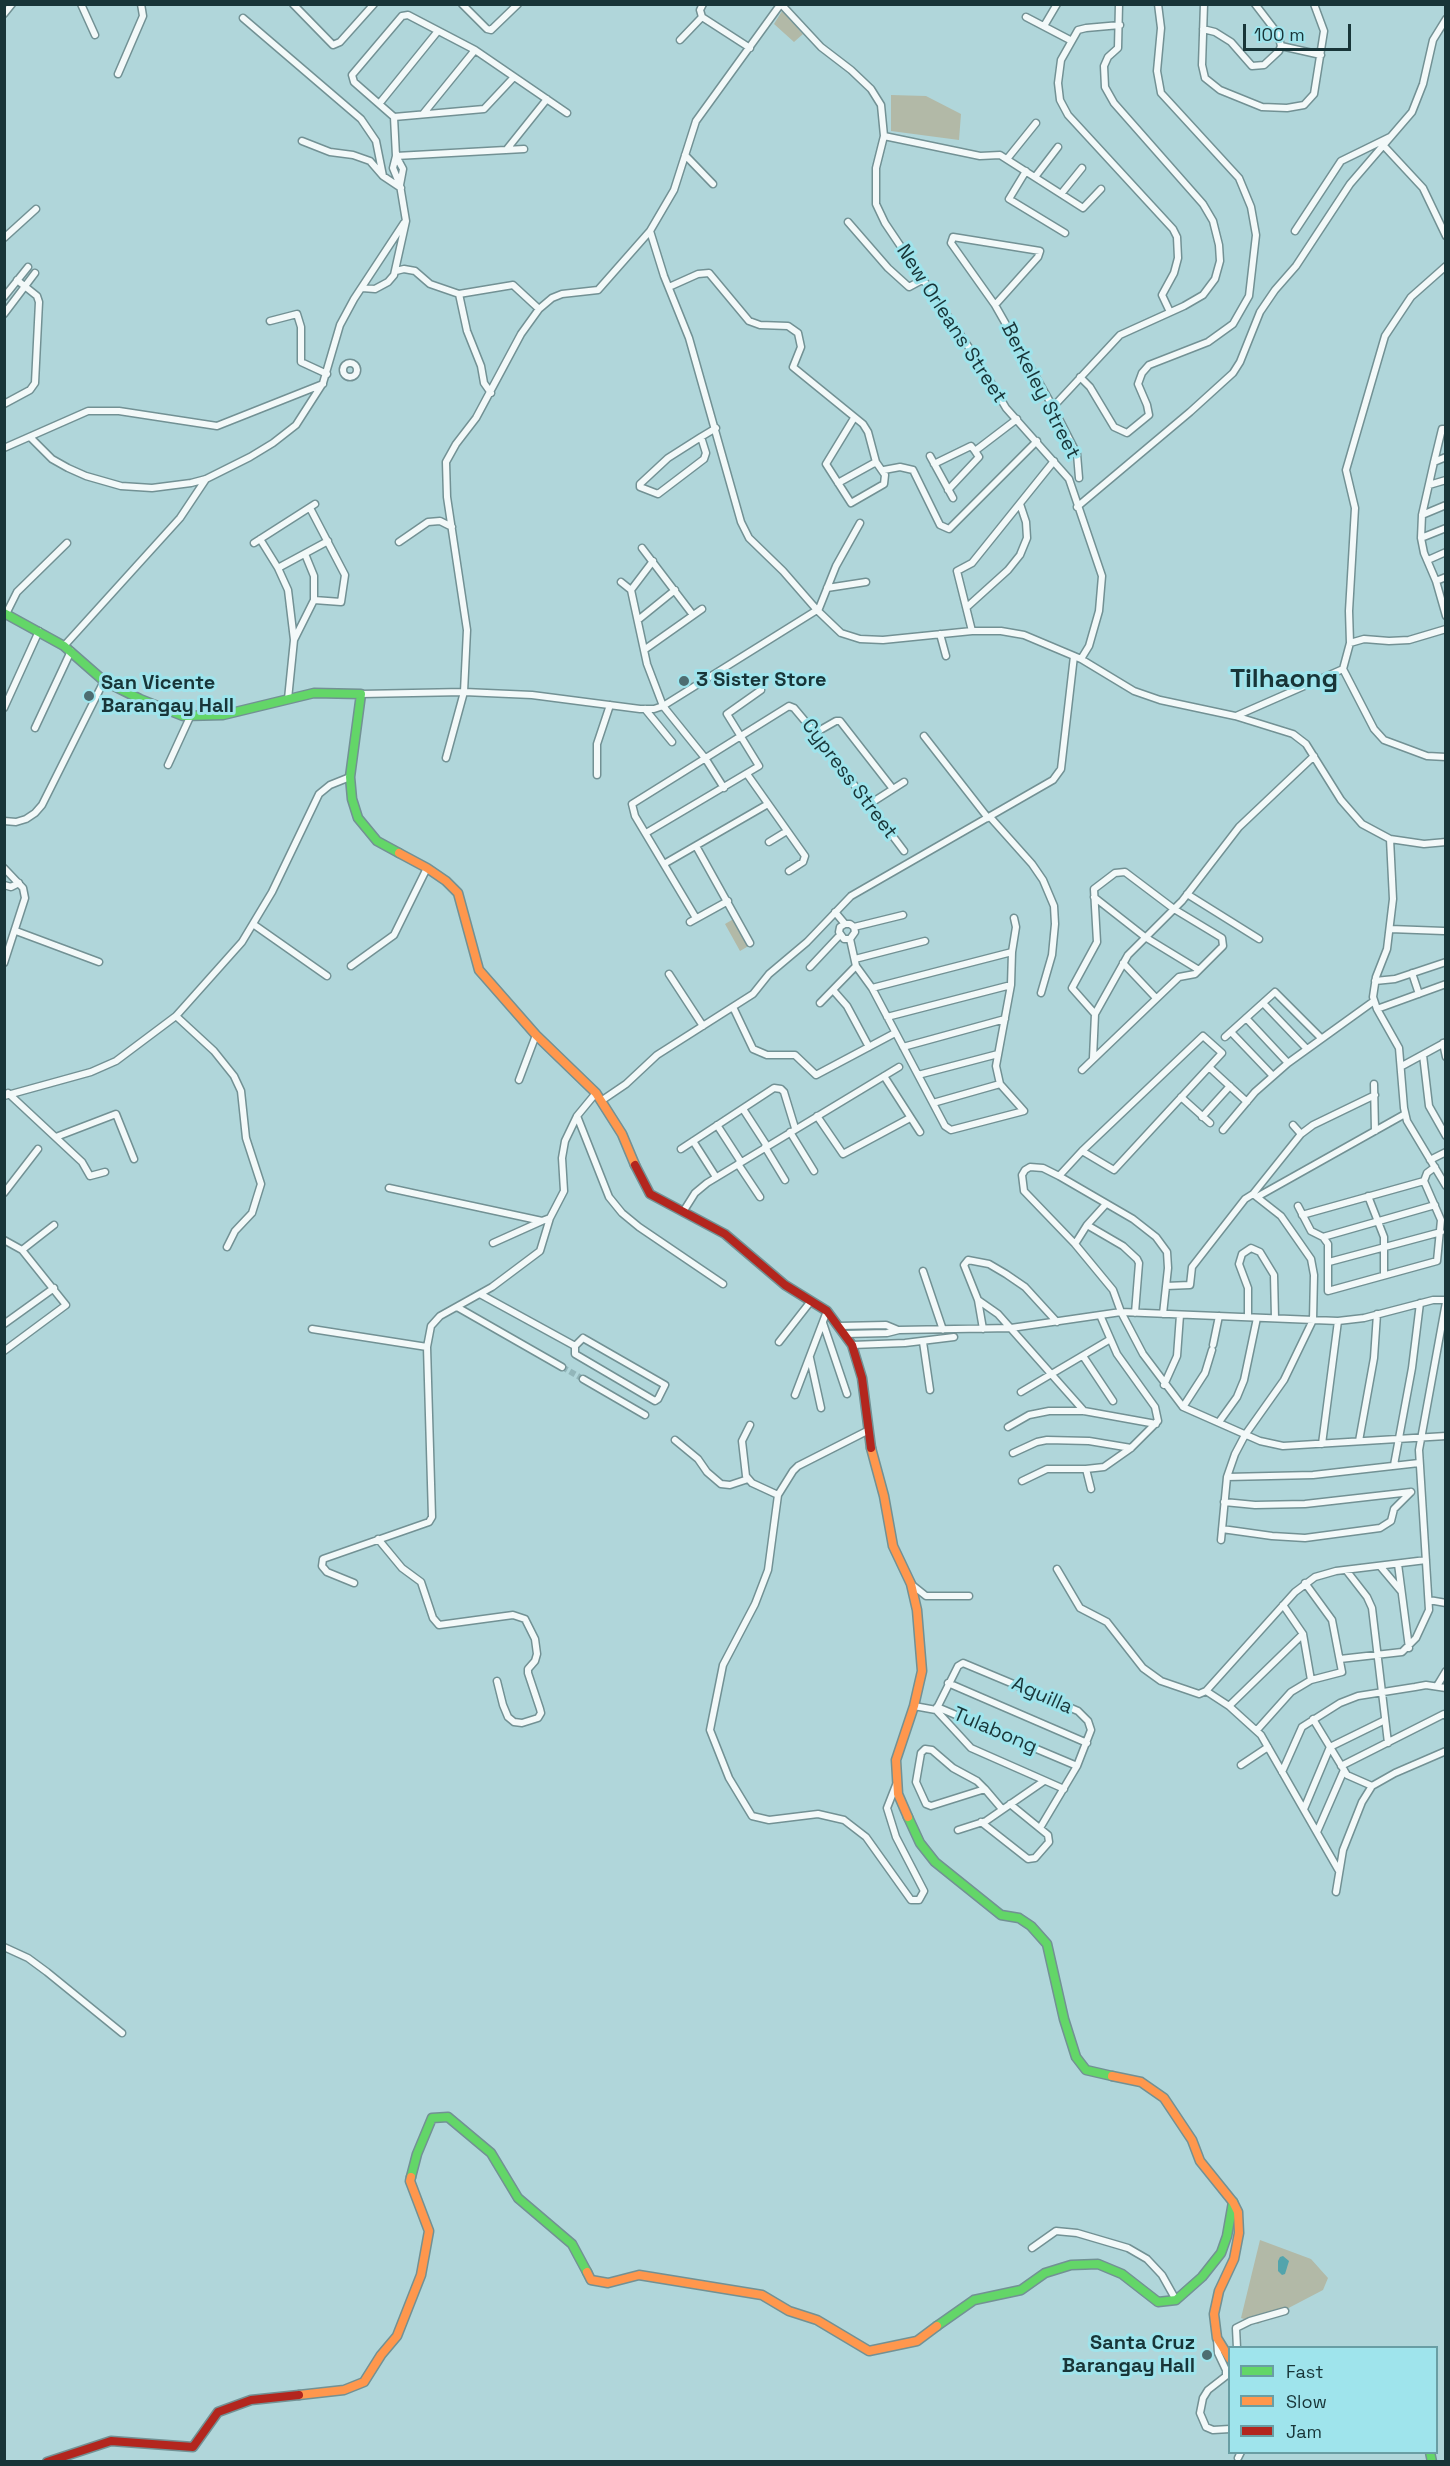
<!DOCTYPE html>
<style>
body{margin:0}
#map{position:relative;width:1450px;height:2466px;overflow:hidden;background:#b0d6da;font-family:"Space Grotesk",sans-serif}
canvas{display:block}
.frame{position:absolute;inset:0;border:6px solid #183538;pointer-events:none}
.legend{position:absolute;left:1228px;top:2346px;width:210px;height:108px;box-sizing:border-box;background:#9fe4ec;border:2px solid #699ea4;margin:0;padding:8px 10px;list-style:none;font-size:18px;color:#183538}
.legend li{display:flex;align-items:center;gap:12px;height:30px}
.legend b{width:30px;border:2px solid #699ea4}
.scale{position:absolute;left:1243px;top:24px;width:108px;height:27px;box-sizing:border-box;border:3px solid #183538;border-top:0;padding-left:8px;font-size:18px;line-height:21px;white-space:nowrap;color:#183538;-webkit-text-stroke:4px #9fe4ec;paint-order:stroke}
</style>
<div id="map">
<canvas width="1450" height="2466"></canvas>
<div class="frame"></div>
<ul class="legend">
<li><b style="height:8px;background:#63d668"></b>Fast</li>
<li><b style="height:8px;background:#ff974d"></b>Slow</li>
<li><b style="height:8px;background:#b3261e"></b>Jam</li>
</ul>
<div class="scale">100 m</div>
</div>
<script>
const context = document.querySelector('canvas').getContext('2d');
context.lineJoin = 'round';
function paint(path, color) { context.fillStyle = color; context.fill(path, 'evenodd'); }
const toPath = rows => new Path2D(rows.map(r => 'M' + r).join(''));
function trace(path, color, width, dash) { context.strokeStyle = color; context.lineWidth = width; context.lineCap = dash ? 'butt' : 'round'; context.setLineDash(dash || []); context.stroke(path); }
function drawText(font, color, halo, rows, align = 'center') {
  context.font = font + ' "Space Grotesk",sans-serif'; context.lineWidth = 6; context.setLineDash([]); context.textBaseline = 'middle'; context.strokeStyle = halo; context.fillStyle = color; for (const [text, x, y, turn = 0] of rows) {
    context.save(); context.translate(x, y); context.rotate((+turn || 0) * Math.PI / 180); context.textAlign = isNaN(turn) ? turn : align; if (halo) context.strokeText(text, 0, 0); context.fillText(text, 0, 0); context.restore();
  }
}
paint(toPath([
 [782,11,803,34,794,42,774,24],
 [891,95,926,96,961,114,959,140,891,131],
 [737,917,752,944,740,951,725,924],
 [1260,2240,1311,2259,1328,2278,1323,2290,1258,2324,1241,2318]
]), '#b2b9a7');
paint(toPath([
 [1283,2256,1289,2261,1285,2274,1282,2275,1278,2271,1278,2261,1280,2257]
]), '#53a4ac');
trace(toPath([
 [562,1367,583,1379]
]), '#92b6ba', 6, [6, 3]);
const street = toPath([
 [81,4,95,35],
 [293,4,333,45,340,42,374,4],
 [462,4,487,29,491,30,518,4],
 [781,4,821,47,851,70,871,89,881,105,884,136,876,168,876,204,885,223,980,364,1006,408,1069,479,1102,576,1099,611,1089,646,1081,659],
 [1204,4,1202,65,1205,78,1220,90,1262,107,1287,108,1304,105,1314,94,1324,31,1314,4],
 [4,14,12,4],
 [702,17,700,10,703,4],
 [1026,17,1070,40],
 [243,18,361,119,376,141,383,176],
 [1120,25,1086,28,1078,30,1061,60,1058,83,1060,100,1068,115,1173,229,1177,237,1178,258,1174,273,1162,295,1170,312],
 [1044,26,1057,4],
 [1203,29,1215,32,1231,42,1252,66,1264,65,1279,51,1281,46,1278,34,1255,4],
 [680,40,702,17,750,48],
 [1281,46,1321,55],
 [118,74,143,16,141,4],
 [379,104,438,31],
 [423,114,475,50],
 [394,117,484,109,514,77],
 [884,136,980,156,1000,155,1083,208,1101,189],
 [302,141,330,152,353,155,370,161,383,176,401,188],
 [1384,146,1423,188,1446,236],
 [507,149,547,99],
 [685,155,713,184],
 [396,156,524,149],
 [396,156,403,169,400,185],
 [1007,159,1036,123],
 [1026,171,1009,199,1065,233],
 [1035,177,1058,147],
 [1061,194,1082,168],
 [848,222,888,268,909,287,922,280],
 [650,231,664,276,689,338,741,522,749,538,783,571,817,610,841,633,860,639,883,640,972,631,1001,631,1024,635,1081,659,1134,691,1160,700,1235,716,1293,734,1306,744,1341,800,1362,824,1390,839,1424,844,1446,842],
 [1295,231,1341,161,1390,137],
 [4,238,36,209],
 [1446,266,1411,297,1385,336,1346,470,1355,508,1349,611,1350,643,1343,669,1374,729,1384,740,1427,756,1446,757],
 [396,271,404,269,415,271,430,284,459,294,513,285,539,309],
 [669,287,698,274,709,273,749,321,760,325,788,326,798,333,801,347,793,367,863,424,868,432,876,462,885,475,884,484,851,503,826,464,854,418],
 [362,288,375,289,388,282,394,275,406,221,400,185,393,168,396,156,394,117,354,82,352,75,402,16,408,15,475,50,567,113],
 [459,294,467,331,481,366,484,383,491,393],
 [4,297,28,267],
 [995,305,1038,257,1040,251,953,237,951,243,995,305,1053,407,1077,454,1079,478],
 [4,314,35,273],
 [270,321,297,314,301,327,301,362,327,374],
 '343 370a7 7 0 1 1 14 0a7 7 0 1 1-14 0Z',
 [1080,377,1090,387,1114,427,1127,433,1149,415,1147,405,1138,384,1142,373,1149,365,1208,342,1233,324,1249,296,1256,235,1251,207,1239,178,1161,93,1157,71,1161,28,1158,4],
 [4,404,30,390,35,383,39,302,37,296,17,280],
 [1053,407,1120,335,1184,306,1203,295,1215,279,1220,261,1219,245,1213,221,1203,204,1114,103,1105,87,1104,66,1108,57,1118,48,1119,4],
 [1446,429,1442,429,1434,462,1422,515,1421,538,1424,553,1436,581,1446,616],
 [30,437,52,459,68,468,86,476,121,486,152,488,191,483,206,479,250,457,273,443,296,425,323,383,340,325,354,299,404,223],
 [701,437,706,453,704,459,658,494,640,487,640,484,668,458,701,437,716,428],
 [4,448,88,411,119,411,217,426,323,384],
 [930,456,953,498],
 [1434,462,1446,457],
 [934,464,971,446,975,451,1017,419],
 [884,470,900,467,913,470,940,525,949,529,1037,441],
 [838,483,876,462],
 [1429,485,1446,480],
 [948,490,979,457,975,451],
 [1077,507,1190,412,1233,373,1240,362,1260,312,1275,290,1296,266,1350,184,1412,112,1423,84,1433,40,1446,19],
 [310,508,345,575,341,602,314,600],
 [1422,515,1446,505],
 [1421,538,1446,528],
 [260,539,278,568,288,590,294,640,288,699],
 [399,542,428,522,440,521,452,527],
 [254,543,315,504],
 [642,548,693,615],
 [1428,560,1446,552],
 [278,568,328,541],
 [1436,581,1446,577],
 [621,582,631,590,647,664,663,706,705,758,724,788],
 [827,588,866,582],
 [631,590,653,561],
 [967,607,1008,570,1020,555,1027,538,1026,522,1020,504],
 [818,611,836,566,860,523],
 [6,614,17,592,67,543],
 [638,620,675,590],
 [972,631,957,571,972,563,1054,461],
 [940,634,946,656],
 [294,640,314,600,314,576,305,554],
 [1350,643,1364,639,1389,641,1409,640,1446,629],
 [64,646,180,518,206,479],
 [644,650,702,609],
 [361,694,464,692,532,695,640,709,654,709,663,706,817,610],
 [4,708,39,631],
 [645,709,672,742],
 [1236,716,1343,669],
 [35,728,71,651],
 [815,733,836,721,840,721,893,789],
 [924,736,988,818],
 [446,758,464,692,467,630,447,497,446,462,456,444,476,418,521,334,539,309,552,298,562,294,598,290,650,231,674,190,696,121,780,5],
 [168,765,190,717],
 [747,774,805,856,803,862,789,871],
 [597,775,597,744,610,705],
 [868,805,904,782],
 [990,817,1032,864,1043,880,1054,906,1055,924,1052,955,1041,993],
 [4,821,16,822,26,819,35,813,42,805,104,681],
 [646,833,759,766,727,714,761,690],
 [1390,839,1393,899,1387,949,1376,977,1373,997,1377,1009,1399,1048,1404,1108,1407,1121,1446,1186],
 [769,842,787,831],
 [696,846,750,943],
 [664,864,768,804],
 [4,868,23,888,25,898,4,963],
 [4,885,11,887,19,883],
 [1187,894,1259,939],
 [1094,897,1145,937,1199,970],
 [835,912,845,924,850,924,854,927,855,932,850,939,844,939,839,932,840,927,845,924],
 [696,918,635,816,632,804,789,706,794,708,815,733,904,851],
 [690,922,728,901],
 [253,924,327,976],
 [854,927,903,915],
 [1390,929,1444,931],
 [16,931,99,962],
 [850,939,856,966,872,988,945,1126,951,1130,1024,1111,1000,1084,996,1066,1011,985,1012,952,1016,927,1014,918],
 [855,959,925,941],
 [1123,963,1156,998],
 [351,966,394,935,427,868],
 [810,967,840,935],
 [1412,973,1419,994],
 [669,974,703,1026],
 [1375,981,1395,979,1446,962],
 [872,988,1012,952],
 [833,990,847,1006,869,1047],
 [820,1003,856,966],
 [1263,1003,1306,1048],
 [733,1007,753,1049,767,1055,795,1055,816,1075,895,1033],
 [1377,1009,1446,984],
 [176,1016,214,1051,234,1076,241,1091,246,1138,261,1184,252,1213,235,1231,227,1247],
 [887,1017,1011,985],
 [1246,1018,1288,1063],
 [1231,1032,1273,1076],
 [1225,1037,1275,992,1321,1038],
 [1443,1043,1446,1057],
 [903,1047,1005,1019],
 [1423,1055,1429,1106,1446,1136],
 [1093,1058,1095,1014,1128,955,1182,901,1239,827,1314,756],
 [1402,1066,1446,1042],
 [1209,1067,1247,1102],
 [1082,1070,1179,977,1195,974,1223,946,1222,938,1174,909,1125,872,1115,873,1094,889,1097,942,1072,988,1095,1014],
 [918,1075,998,1054],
 [884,1076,920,1132],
 [519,1080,536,1035],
 [1374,1084,1375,1131],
 [8,1093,82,1162,90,1176,105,1172],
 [4,1096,91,1072,116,1061,176,1016,242,942,272,892,319,794,330,785,350,777],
 [1181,1097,1210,1123],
 [601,1101,626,1084,657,1055,753,994,769,974,807,942,851,896,1053,780,1061,769,1074,656],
 [933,1103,1000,1084],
 [743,1109,767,1146],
 [577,1116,609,1197,622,1213,639,1227,723,1284],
 [817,1116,843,1154,910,1118],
 [1202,1117,1230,1086],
 [717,1125,741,1162],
 [1293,1125,1301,1134],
 [1223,1130,1255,1092,1288,1063,1374,1001],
 [790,1132,814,1171],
 [56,1137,116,1114,134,1159],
 [693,1141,716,1177],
 [765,1147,785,1180],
 [681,1149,774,1088,781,1089,784,1092,795,1128],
 [1430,1160,1446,1152],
 [738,1164,760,1197],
 [1059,1176,1082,1151,1203,1036,1222,1053,1114,1170,1082,1151],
 [389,1188,542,1221,550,1218],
 [4,1193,38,1149],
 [1368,1196,1384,1237,1384,1274],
 [1257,1197,1405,1114],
 [1298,1206,1311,1231,1323,1237,1328,1244,1328,1291,1437,1261,1441,1220,1424,1181,1427,1173,1435,1167],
 [683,1212,695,1193,707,1183,899,1067],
 [1302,1215,1424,1181],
 [1087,1225,1123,1246,1137,1259,1139,1263,1135,1313],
 [1323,1237,1435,1205],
 [4,1240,22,1250,66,1305,4,1351],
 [493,1243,542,1221],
 [1075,1244,1087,1225,1106,1204],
 [22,1250,54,1225],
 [1329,1262,1441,1232],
 [923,1271,943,1330],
 [1166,1286,1190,1285,1192,1267,1245,1199,1253,1194,1301,1134,1313,1125,1375,1095],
 [480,1294,575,1346],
 [978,1300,998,1314,1084,1411],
 [457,1307,562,1367],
 [1163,1314,1168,1268,1167,1252,1156,1237,1133,1219,1059,1176,1043,1168,1030,1167,1025,1170,1022,1175,1024,1191,1075,1244,1113,1290,1121,1312,1143,1354,1183,1407,1260,1441,1283,1446,1446,1436],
 [1248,1317,1248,1288,1239,1264,1242,1254,1251,1248,1260,1252,1274,1275,1275,1318],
 [823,1323,847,1394],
 [4,1324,54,1288],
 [839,1326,886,1325,898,1330],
 [312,1329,427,1347],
 [983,1329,978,1300,964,1265,968,1260,989,1264,1006,1274,1025,1287,1057,1322],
 [845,1334,887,1333,899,1330,1011,1328,1121,1312,1338,1321,1364,1318,1433,1300,1446,1300],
 [583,1338,665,1385,658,1399,655,1401,575,1354,575,1346,583,1338],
 [779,1342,811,1301],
 [923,1342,930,1390],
 [852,1345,905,1343,954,1337],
 [1213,1345,1219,1316],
 [1083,1356,1113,1401],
 [810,1358,821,1408],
 [583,1379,645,1415],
 [1164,1385,1177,1356,1180,1315],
 [1021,1392,1109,1340],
 [795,1395,827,1311],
 [1183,1407,1205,1373,1212,1350],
 [1219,1422,1237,1397,1244,1380,1257,1318],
 [750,1425,742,1441,746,1476,752,1483,778,1495],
 [1008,1427,1029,1415,1049,1411,1084,1411,1156,1424],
 [869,1430,798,1466,793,1471,778,1495,768,1570,755,1604,723,1665,710,1730,729,1778,752,1816,769,1820,818,1814,844,1820,866,1837,911,1900,919,1900,924,1891,896,1837,887,1808,896,1785],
 [675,1440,698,1459,707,1472,721,1484,730,1485,748,1479],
 [1359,1441,1374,1358,1377,1314],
 [1322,1444,1338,1321],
 [1013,1453,1037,1442,1047,1440,1089,1441,1131,1448],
 [1394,1465,1412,1368,1420,1303],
 [1086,1469,1091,1489],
 [1227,1477,1313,1475,1419,1463],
 [1022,1481,1047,1469,1086,1469,1104,1467,1131,1448,1158,1421,1155,1407,1117,1354,1100,1315],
 [1224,1502,1255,1505,1305,1504,1411,1492],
 [1222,1529,1272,1536,1305,1538,1380,1528,1391,1521,1394,1509,1411,1492],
 [378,1539,402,1568,421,1582,433,1618,439,1625,513,1615,525,1619,535,1639,537,1654,535,1661,528,1669,528,1673,540,1709,541,1713,538,1718,522,1723,514,1722,508,1717,503,1705,497,1681],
 [1221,1540,1227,1477,1235,1454,1245,1435,1284,1380,1313,1320,1314,1275,1311,1259,1281,1216,1253,1194],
 [1398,1564,1409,1648],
 [1380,1566,1401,1591],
 [1057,1569,1080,1608,1107,1622,1143,1668,1161,1681,1199,1694,1206,1691,1295,1592,1315,1577,1336,1571,1426,1560],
 [1346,1570,1367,1597,1372,1608,1388,1743],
 [354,1583,327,1572,322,1566,323,1559,429,1522,432,1517,427,1347,431,1326,440,1316,492,1287,540,1251,550,1218,564,1191,562,1158,565,1141,577,1116,596,1093],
 [911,1584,926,1596,969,1596],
 [1429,1600,1446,1603],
 [1283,1605,1303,1634,1311,1680],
 [1340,1659,1402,1652,1416,1638,1429,1610,1419,1450,1446,1302],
 [948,1683,1087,1743],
 [1437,1686,1446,1671],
 [1206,1691,1229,1706,1261,1735,1339,1871],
 [914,1706,936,1710],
 [1229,1706,1303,1634],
 [937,1707,1077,1766],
 [936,1710,958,1666,963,1663,1078,1711,1088,1721,1091,1730,1077,1766,1040,1828],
 [936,1710,971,1748,1064,1789],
 [1313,1719,1347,1775,1372,1786],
 [1257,1730,1291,1692,1311,1680,1342,1672,1332,1620,1305,1583],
 [1241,1765,1268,1747],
 [1341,1766,1444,1714,1446,1716],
 [1282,1772,1302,1727,1340,1703,1358,1696,1415,1687,1426,1685,1446,1688],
 [985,1789,931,1806,926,1804,916,1782,921,1753,925,1749,932,1750,953,1768,977,1781,985,1789,1002,1809],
 [1304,1809,1330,1747,1385,1720],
 [981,1822,1028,1859,1035,1858,1049,1842,1048,1835,1010,1804],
 [958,1830,986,1821,1044,1781],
 [1317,1832,1344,1770],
 [1336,1892,1343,1850,1362,1802,1372,1786,1395,1773,1446,1751],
 [4,1947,28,1958,47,1972,122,2033],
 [1032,2248,1056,2231,1077,2233,1128,2248,1147,2259,1162,2275,1176,2300],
 [1217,2339,1218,2353,1226,2370,1226,2376,1208,2390,1203,2398,1200,2413,1206,2427,1213,2430,1230,2429],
 [1237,2348,1236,2328,1250,2321,1285,2311],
 [1238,2458,1241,2452]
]);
const fast = toPath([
 [4,613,64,646,104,681,140,699,183,716,223,715,314,693,361,694,350,777,352,799,358,818,377,841,399,853],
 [908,1817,920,1843,935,1862,1001,1915,1019,1918,1031,1926,1047,1944,1064,2019,1076,2057,1086,2070,1112,2076],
 [411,2177,417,2154,432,2118,448,2117,491,2153,518,2198,572,2244,587,2272],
 [937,2326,974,2300,1021,2290,1045,2273,1071,2265,1098,2264,1122,2274,1158,2302,1176,2300,1202,2277,1221,2253,1227,2236,1233,2202],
 [1430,2452,1432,2462]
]);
const slow = toPath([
 [399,853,427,868,446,881,458,893,479,970,536,1035,596,1093,622,1134,635,1165],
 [871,1448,884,1496,893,1546,911,1584,917,1610,922,1671,914,1706,896,1760,898,1794,908,1817],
 [1112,2076,1141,2082,1164,2098,1192,2140,1200,2161,1233,2202,1238,2212,1239,2233,1234,2259,1219,2291,1214,2314,1217,2338,1230,2359],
 [587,2272,591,2280,608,2283,639,2275,762,2295,789,2311,817,2320,869,2351,917,2341,937,2326],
 [299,2395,344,2390,364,2382,381,2355,397,2336,421,2275,429,2231,410,2181,411,2177]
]);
const jam = toPath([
 [635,1165,650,1194,725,1234,785,1285,827,1311,852,1345,862,1378,871,1448],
 [47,2462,111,2441,193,2447,218,2412,251,2400,299,2395]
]);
trace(street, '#729194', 9);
trace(fast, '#729194', 11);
trace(slow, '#729194', 11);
trace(jam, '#729194', 11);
trace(street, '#f3f9f9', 6);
trace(fast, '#63d668', 8);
trace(slow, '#ff974d', 8);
trace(jam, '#b3261e', 8);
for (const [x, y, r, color] of [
 [684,681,6,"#4d6d71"],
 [89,696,6,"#4d6d71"],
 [1207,2355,6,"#4d6d71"]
]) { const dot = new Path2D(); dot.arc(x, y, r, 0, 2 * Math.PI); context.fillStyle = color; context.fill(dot); trace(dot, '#9fe4ec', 2); }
drawText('20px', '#183538', '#9fe4ec', [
 ["New Orleans Street",951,324,57],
 ["Berkeley Street",1040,391,63],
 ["Cypress Street",849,779,53],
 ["Aguilla",1042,1696,24],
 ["Tulabong",995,1731,23]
]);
drawText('bold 20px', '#183538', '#9fe4ec', [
 ["3 Sister Store",696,681],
 ["San Vicente",101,684],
 ["Barangay Hall",101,707],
 ["Santa Cruz",1195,2344,"right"],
 ["Barangay Hall",1195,2367,"right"]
], 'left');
drawText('bold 26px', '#183538', '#9fe4ec', [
 ["Tilhaong",1284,680]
]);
</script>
